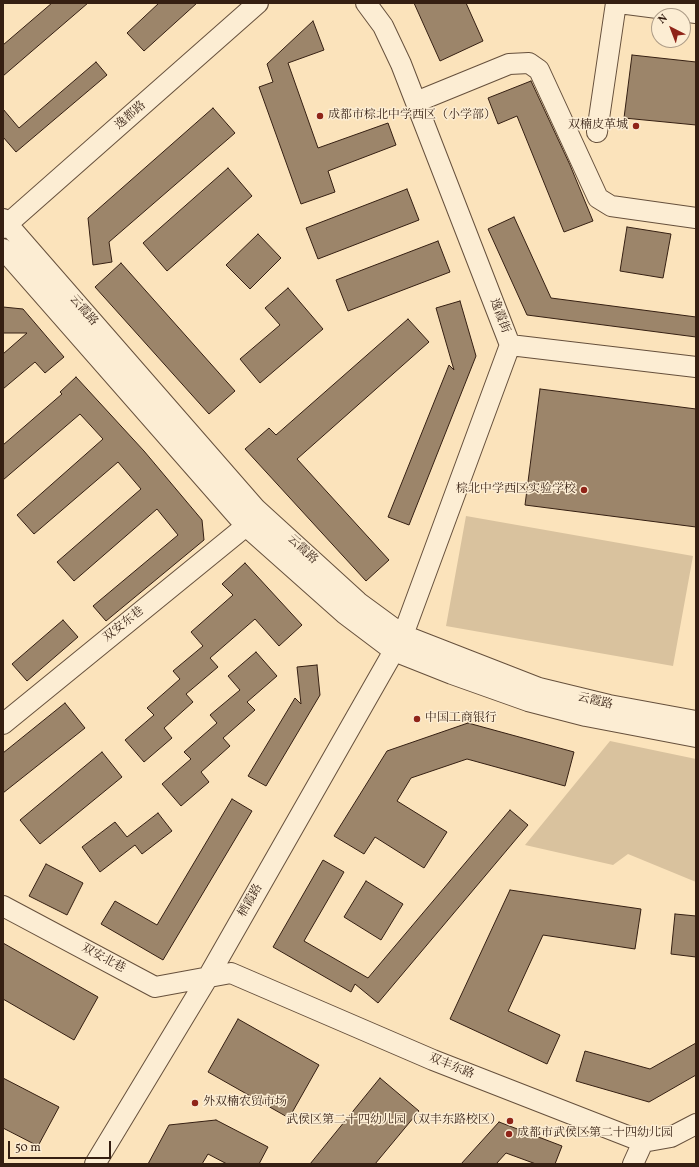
<!DOCTYPE html>
<meta charset="utf-8">
<style>
body{margin:0}
#map{position:relative;width:699px;height:1167px;overflow:hidden;background:#fbe3bb;font-family:Vollkorn,serif}
canvas{display:block}
.frame{position:absolute;inset:0;border:4px solid #351f12;pointer-events:none}
.north{position:absolute;left:651px;top:8px;width:40px;height:40px;box-sizing:border-box;background:#fcedd3;border:1px solid #ac9b86;border-radius:50%;rotate:318deg;font-size:11px;font-weight:700;line-height:16px;text-align:center;color:#351f12}
.north::after{content:'';display:block;margin:auto;width:14px;height:18px;background:#8f2418;clip-path:polygon(50% 0,100% 100%,50% 72%,0 100%)}
.scale{position:absolute;left:8px;top:1141px;width:103px;height:18px;box-sizing:border-box;border:2px solid #351f12;border-top:0;padding-left:5px;font-size:12px;line-height:14px;white-space:nowrap;color:#351f12;-webkit-text-stroke:3px #fcedd3;paint-order:stroke}
</style>
<div id="map">
<canvas width="699" height="1167"></canvas>
<div class="frame"></div>
<div class="north">N</div>
<div class="scale">50 m</div>
</div>
<script>
const context = document.querySelector('canvas').getContext('2d');
context.lineJoin = 'round';
function paint(path, color) { context.fillStyle = color; context.fill(path, 'evenodd'); }
const toPath = rows => new Path2D(rows.map(r => 'M' + r).join(''));
function trace(path, color, width, dash) { context.strokeStyle = color; context.lineWidth = width; context.lineCap = dash ? 'butt' : 'round'; context.setLineDash(dash || []); context.stroke(path); }
function drawText(font, color, halo, rows, align = 'center') {
  context.font = font + ' Vollkorn,"Noto Serif SC",serif'; context.lineWidth = 3; context.setLineDash([]); context.textBaseline = 'middle'; context.strokeStyle = halo; context.fillStyle = color; for (const [text, x, y, turn = 0] of rows) {
    context.save(); context.translate(x, y); context.rotate((+turn || 0) * Math.PI / 180); context.textAlign = isNaN(turn) ? turn : align; if (halo) context.strokeText(text, 0, 0); context.fillText(text, 0, 0); context.restore();
  }
}
paint(toPath([
 [466,516,693,556,673,666,446,626],
 [610,741,696,759,696,882,628,854,613,865,525,845]
]), '#d9c29e');
const building = toPath([
 [52,3,88,3,3,76,3,45,52,3],
 [159,3,197,3,144,51,127,33,159,3],
 [414,3,466,3,483,41,440,61,414,3],
 [313,21,324,50,288,63,318,148,388,123,396,145,328,171,335,192,301,204,259,87,273,82,267,64,313,21],
 [632,55,696,62,696,125,624,118,632,55],
 [96,62,107,75,16,152,3,137,3,109,19,128,96,62],
 [531,81,570,165,593,221,564,232,517,116,498,124,488,98,531,81],
 [213,108,235,133,109,242,112,262,93,265,88,218,213,108],
 [228,168,252,196,167,271,143,243,228,168],
 [407,189,419,220,318,259,306,228,407,189],
 [514,217,551,298,696,317,696,337,527,315,488,229,514,217],
 [627,227,671,234,663,278,620,271,627,227],
 [258,234,281,258,250,289,226,265,258,234],
 [438,241,450,272,348,311,336,280,438,241],
 [121,263,235,391,209,414,95,287,121,263],
 [288,288,323,329,260,383,240,359,280,325,265,308,288,288],
 [460,301,476,356,409,525,388,517,449,365,454,370,436,308,460,301],
 [3,307,23,309,64,357,45,373,35,362,3,389,3,354,27,333,3,333,3,307],
 [408,319,429,342,297,459,389,560,366,581,245,449,269,428,276,435,408,319],
 [76,377,144,451,202,520,204,540,106,621,93,606,178,535,157,509,74,581,57,562,141,489,118,462,34,534,17,515,103,439,80,414,3,480,3,445,62,394,60,392,76,377],
 [540,389,696,409,696,527,525,505,540,389],
 [245,563,302,625,279,646,255,619,210,658,218,667,186,694,193,702,164,728,172,738,144,762,125,740,154,715,147,708,180,679,173,671,203,646,191,632,233,595,222,584,245,563],
 [63,620,78,637,27,681,12,664,63,620],
 [256,652,277,676,247,702,255,710,223,738,230,746,201,772,209,782,181,806,162,784,191,759,184,752,217,723,210,715,240,690,228,676,256,652],
 [317,665,320,695,266,786,248,776,295,698,301,704,297,667,317,665],
 [65,703,85,728,3,793,3,753,65,703],
 [468,723,574,752,565,786,467,759,411,778,397,801,447,832,424,868,375,837,364,854,334,836,387,751,468,723],
 [102,752,122,777,40,844,20,820,102,752],
 [232,799,252,811,163,960,101,924,115,901,157,925,232,799],
 [510,810,528,825,378,1003,355,984,351,992,273,947,323,860,344,872,304,941,368,978,510,810],
 [158,813,172,831,142,854,135,845,100,872,82,847,115,822,127,837,158,813],
 [46,864,83,883,67,915,29,896,46,864],
 [366,881,403,904,381,940,344,917,366,881],
 [510,890,641,909,635,949,543,935,508,1011,560,1035,547,1064,450,1019,510,890],
 [675,914,696,916,696,957,671,954,675,914],
 [3,943,98,997,74,1040,3,999,3,943],
 [238,1019,319,1065,289,1118,208,1072,238,1019],
 [696,1043,696,1075,649,1102,576,1081,585,1051,650,1069,696,1043],
 [3,1078,59,1107,38,1146,3,1128,3,1078],
 [380,1078,419,1111,375,1164,310,1164,380,1078],
 [216,1120,268,1147,259,1164,227,1164,208,1154,202,1164,148,1164,169,1125,216,1120],
 [499,1122,562,1146,555,1164,536,1164,506,1153,496,1164,461,1164,499,1122]
]);
paint(building, '#9c856a');
trace(building, '#351f12', 1);
const minor = toPath([
 [619,3,696,13],
 [416,102,509,64,529,63,539,70,598,198,611,206,696,218],
 [597,132,616,3],
 [3,219,256,509,358,602,403,635,539,688,609,705,696,721],
 [3,228,258,3],
 [3,249,246,526,345,614,394,651,452,674,528,701,586,716,696,737],
 [510,345,696,367],
 [3,724,246,526],
 [3,906,155,987,231,973,433,1060,643,1142,671,1137,696,1124],
 [95,1164,208,977,403,635,510,345,401,64,383,26,366,3],
 [633,1164,643,1142]
]);
trace(minor, '#66503c', 22);
trace(minor, '#fcedd3', 20);
for (const [x, y, r, color] of [
 [320,116,4,"#8f2418"],
 [636,126,4,"#8f2418"],
 [584,490,4,"#8f2418"],
 [417,719,4,"#8f2418"],
 [195,1103,4,"#8f2418"],
 [510,1121,4,"#8f2418"],
 [509,1134,4,"#8f2418"]
]) { const dot = new Path2D(); dot.arc(x, y, r, 0, 2 * Math.PI); context.fillStyle = color; context.fill(dot); trace(dot, '#fcedd3', 1.5); }
drawText('12px', '#351f12', '#fcedd3', [
 ["逸都路",131,116,-41],
 ["云霞路",83,311,49],
 ["逸霞街",499,316,69],
 ["云霞路",302,550,43],
 ["双安东巷",124,625,-39],
 ["云霞路",595,702,13],
 ["栖霞路",251,901,-60],
 ["双安北巷",103,959,28],
 ["双丰东路",451,1067,22]
]);
drawText('12px', '#351f12', '#fcedd3', [
 ["成都市棕北中学西区（小学部）",328,116],
 ["双楠皮革城",628,126,"right"],
 ["棕北中学西区实验学校",576,490,"right"],
 ["中国工商银行",425,719],
 ["外双楠农贸市场",203,1103],
 ["武侯区第二十四幼儿园（双丰东路校区）",502,1121,"right"],
 ["成都市武侯区第二十四幼儿园",517,1134]
], 'left');
</script>
